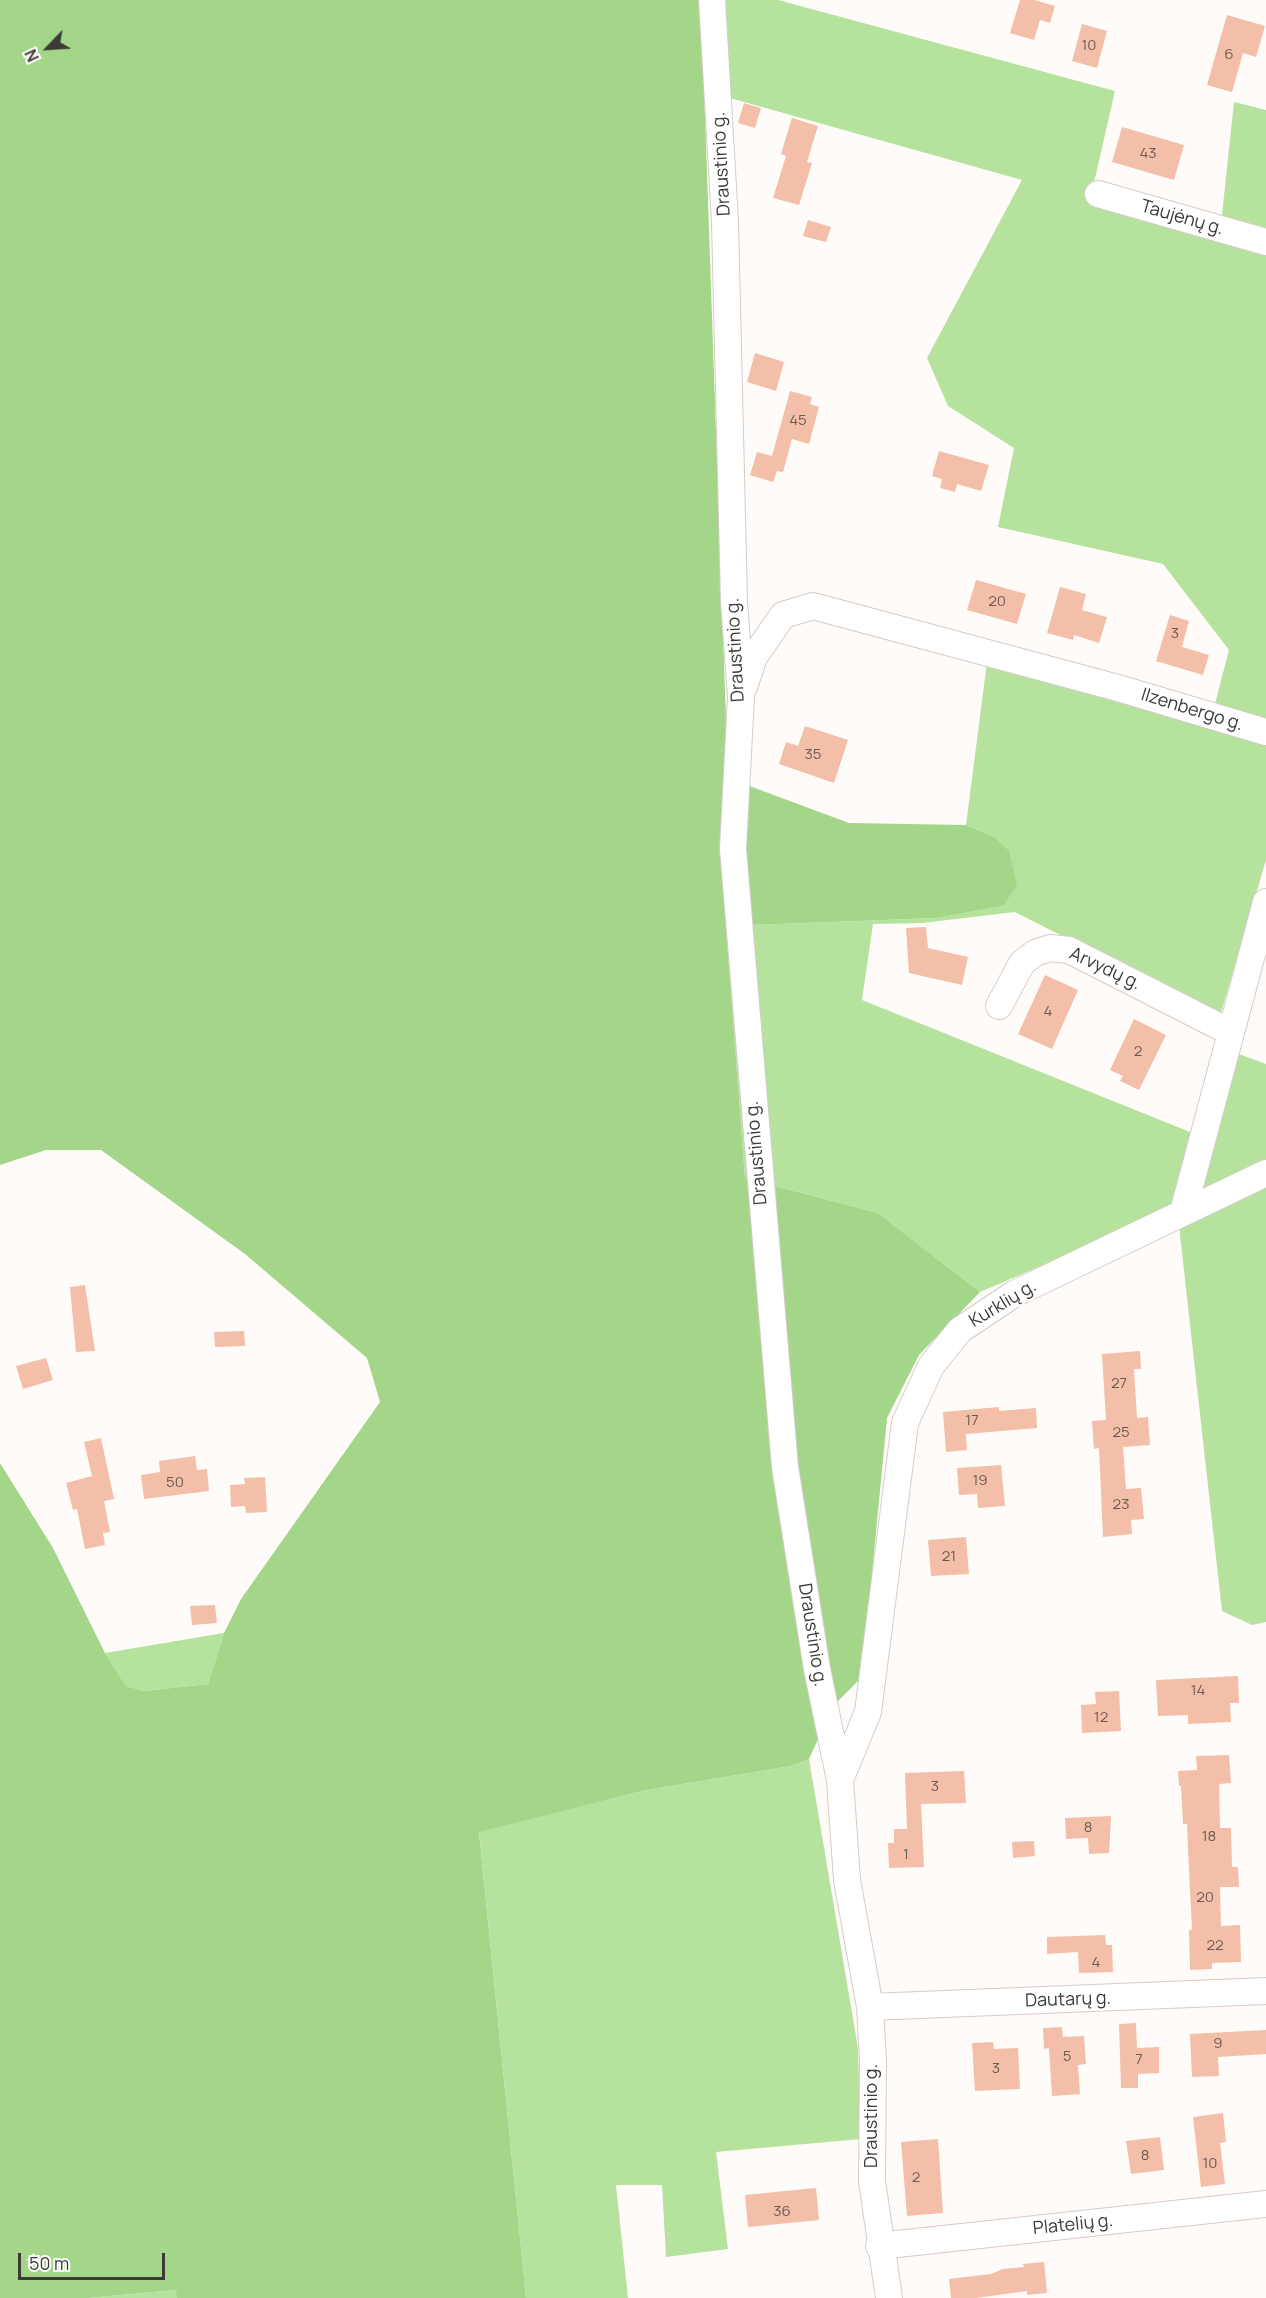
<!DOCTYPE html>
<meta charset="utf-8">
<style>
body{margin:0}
#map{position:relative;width:1266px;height:2298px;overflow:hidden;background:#fffbf9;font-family:Manrope,sans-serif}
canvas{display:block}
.north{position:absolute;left:18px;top:18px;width:60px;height:60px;-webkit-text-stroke:4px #fff;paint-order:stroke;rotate:245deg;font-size:16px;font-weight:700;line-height:24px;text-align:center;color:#3e3a38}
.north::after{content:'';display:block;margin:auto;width:21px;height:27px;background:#3e3a38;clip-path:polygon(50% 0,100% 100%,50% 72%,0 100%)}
.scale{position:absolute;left:18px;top:2253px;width:147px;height:27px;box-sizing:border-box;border:3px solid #3e3a38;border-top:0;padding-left:8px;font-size:18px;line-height:21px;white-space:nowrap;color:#3e3a38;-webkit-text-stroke:4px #fff;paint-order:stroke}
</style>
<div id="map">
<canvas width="1266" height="2298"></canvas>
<div class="north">N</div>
<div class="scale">50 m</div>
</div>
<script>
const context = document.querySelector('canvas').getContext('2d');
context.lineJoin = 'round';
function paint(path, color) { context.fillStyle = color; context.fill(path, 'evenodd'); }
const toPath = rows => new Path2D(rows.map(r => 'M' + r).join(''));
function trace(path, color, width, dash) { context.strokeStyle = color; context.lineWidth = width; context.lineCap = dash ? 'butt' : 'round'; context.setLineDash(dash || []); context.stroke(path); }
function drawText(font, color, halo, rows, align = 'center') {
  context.font = font + ' Manrope,sans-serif'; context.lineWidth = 5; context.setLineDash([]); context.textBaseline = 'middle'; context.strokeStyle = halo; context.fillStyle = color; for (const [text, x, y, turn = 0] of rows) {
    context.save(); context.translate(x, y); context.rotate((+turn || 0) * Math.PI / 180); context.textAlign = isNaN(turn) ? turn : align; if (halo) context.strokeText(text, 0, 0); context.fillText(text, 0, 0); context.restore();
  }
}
paint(toPath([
 [701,0,778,0,1115,91,1093,187,1221,224,1234,102,1266,110,1266,860,1220,1016,1015,912,922,923,873,924,862,1000,1190,1132,1220,1047,1266,1064,1266,1622,1252,1625,1222,1611,1177,1208,980,1292,878,1213,745,1178,726,926,937,918,1003,906,994,837,966,825,987,662,1210,723,1229,650,1163,564,998,527,1014,448,948,406,927,358,1022,180,705,91],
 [224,1633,208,1684,144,1691,126,1686,105,1653],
 [809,1759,858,2048,861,2139,716,2152,728,2249,666,2257,662,2185,616,2185,628,2298,526,2298,479,1831,646,1790,791,1766],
 [177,2290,177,2298,89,2298]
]), '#b5e39e');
paint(toPath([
 [0,0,701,0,728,778,849,823,966,825,994,837,1009,851,1017,885,1003,906,937,918,726,926,745,1178,878,1213,980,1292,919,1355,887,1418,862,1677,834,1705,809,1759,791,1766,646,1790,479,1832,526,2298,177,2298,176,2290,89,2298,0,2298,0,1463,53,1548,105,1653,126,1686,144,1691,208,1684,224,1633,241,1599,380,1402,367,1358,245,1254,101,1150,46,1150,0,1165]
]), '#a4d68a');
paint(toPath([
 [1020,0,1034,0,1055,6,1050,23,1040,20,1034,40,1010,33],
 [1227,15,1265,26,1256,57,1243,53,1232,92,1207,85],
 [1082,24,1107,31,1097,68,1072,61],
 [744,103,761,108,755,128,738,123],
 [792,118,818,126,807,162,812,163,799,205,773,198,786,156,781,154],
 [1122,127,1184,145,1174,180,1112,162],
 [808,220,831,227,826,242,803,236],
 [755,353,784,362,776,391,747,382],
 [790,391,812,397,810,404,819,407,809,444,792,439,783,472,777,471,773,482,750,475,757,452,772,456],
 [939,451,989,465,981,491,957,484,955,492,940,488,942,479,932,476],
 [976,580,1026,594,1017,624,967,610],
 [1060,587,1086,594,1082,610,1107,617,1099,643,1074,635,1073,640,1047,633],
 [1170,615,1189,621,1182,647,1209,655,1203,675,1156,661],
 [805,726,848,740,834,783,779,764,786,742,798,746],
 [926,927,928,948,968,957,962,985,909,973,906,928],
 [1045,975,1078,990,1052,1049,1018,1034],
 [1134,1019,1166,1035,1139,1090,1120,1081,1123,1076,1110,1070],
 [85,1285,95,1351,76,1352,70,1287],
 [244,1331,245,1346,215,1347,214,1332],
 [1140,1351,1141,1369,1134,1369,1137,1418,1148,1417,1150,1445,1123,1447,1126,1489,1141,1488,1144,1519,1131,1520,1132,1534,1103,1537,1099,1448,1094,1449,1092,1421,1106,1420,1102,1354],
 [46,1358,53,1380,23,1389,16,1366],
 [999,1407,999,1411,1036,1408,1037,1428,966,1434,967,1450,946,1452,943,1412],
 [101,1438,114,1499,104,1501,110,1532,103,1533,105,1545,85,1549,77,1509,73,1510,66,1483,92,1476,84,1442],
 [195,1456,197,1470,207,1469,209,1491,144,1499,141,1475,160,1472,159,1461],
 [1001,1465,1005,1506,978,1508,977,1494,959,1495,957,1468],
 [265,1477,267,1512,246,1513,245,1506,231,1507,230,1485,245,1484,244,1478],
 [966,1537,969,1574,931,1576,928,1540],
 [215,1605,217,1623,192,1625,190,1606],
 [1238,1676,1239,1703,1230,1703,1231,1722,1188,1724,1188,1715,1158,1716,1156,1680],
 [1119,1691,1121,1731,1082,1733,1081,1705,1096,1704,1095,1692],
 [1229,1755,1231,1783,1219,1784,1220,1828,1231,1828,1232,1867,1238,1867,1239,1887,1220,1887,1221,1926,1240,1925,1241,1962,1212,1963,1212,1969,1190,1970,1189,1930,1192,1930,1188,1849,1187,1824,1183,1824,1181,1786,1179,1786,1178,1771,1197,1770,1196,1756],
 [964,1771,966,1803,921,1804,924,1867,889,1868,888,1843,894,1843,894,1829,907,1829,905,1773],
 [1111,1816,1109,1853,1089,1854,1088,1838,1066,1839,1065,1818],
 [1034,1841,1035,1856,1013,1858,1012,1842],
 [1105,1935,1106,1945,1112,1945,1113,1972,1079,1973,1078,1952,1047,1954,1047,1937],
 [1136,2023,1137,2048,1159,2047,1159,2073,1138,2074,1138,2088,1121,2088,1119,2024],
 [1062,2027,1063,2037,1084,2036,1086,2064,1078,2065,1080,2094,1052,2096,1049,2048,1044,2049,1043,2028],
 [1266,2030,1266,2054,1218,2057,1219,2076,1192,2077,1190,2034],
 [993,2042,994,2049,1018,2048,1020,2089,975,2091,972,2043],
 [1223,2113,1226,2142,1220,2143,1225,2184,1201,2187,1193,2117],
 [1160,2137,1164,2170,1131,2174,1126,2141],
 [938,2139,943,2213,907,2216,901,2142],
 [816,2188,819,2220,748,2227,745,2195],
 [1044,2262,1047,2293,1027,2295,1027,2291,976,2298,951,2298,949,2279,991,2274,1003,2269,1024,2267,1023,2264]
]), '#f4bfa8');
const minor = toPath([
 [712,0,725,221,734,602,741,696,733,849,785,1467,817,1669,840,1780,847,1880,870,2007,873,2059,872,2181,889,2298],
 [1098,194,1266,242],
 [744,687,754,657,783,615,813,606,1118,688,1266,732],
 [999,1006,1022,963,1035,953,1050,948,1069,950,1230,1032],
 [1183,1212,1266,902],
 [840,1780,868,1712,905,1423,931,1366,960,1330,1014,1294,1266,1173],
 [870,2007,1266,1991],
 [879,2246,1266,2204]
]);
trace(minor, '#d6cbc7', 28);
trace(minor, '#fff', 26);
drawText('15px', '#6c5b54', null, [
 ["10",1089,46],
 ["6",1229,55],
 ["43",1148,154],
 ["45",798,421],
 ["20",997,602],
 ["3",1175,634],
 ["35",813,755],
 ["4",1048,1012],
 ["2",1138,1052],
 ["27",1119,1384],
 ["17",972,1421],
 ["25",1121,1433],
 ["19",980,1481],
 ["50",175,1483],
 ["23",1121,1505],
 ["21",949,1557],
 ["14",1198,1691],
 ["12",1101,1718],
 ["3",935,1787],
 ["8",1088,1828],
 ["18",1209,1837],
 ["1",906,1855],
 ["20",1205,1898],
 ["22",1215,1946],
 ["4",1096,1963],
 ["9",1218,2044],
 ["5",1067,2057],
 ["7",1139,2060],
 ["3",996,2069],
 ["8",1145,2156],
 ["10",1210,2164],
 ["2",916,2178],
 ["36",782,2212]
]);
drawText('18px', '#3e3a38', '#fff', [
 ["Draustinio g.",722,164,-93],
 ["Taujėnų g.",1182,218,16],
 ["Draustinio g.",736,650,-93],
 ["Ilzenbergo g.",1192,710,17],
 ["Arvydų g.",1105,969,25],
 ["Draustinio g.",757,1153,-95],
 ["Kurklių g.",1003,1304,-31],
 ["Draustinio g.",812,1635,81],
 ["Dautarų g.",1068,2000,-2],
 ["Draustinio g.",872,2116,-90],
 ["Platelių g.",1073,2225,-6]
]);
</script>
